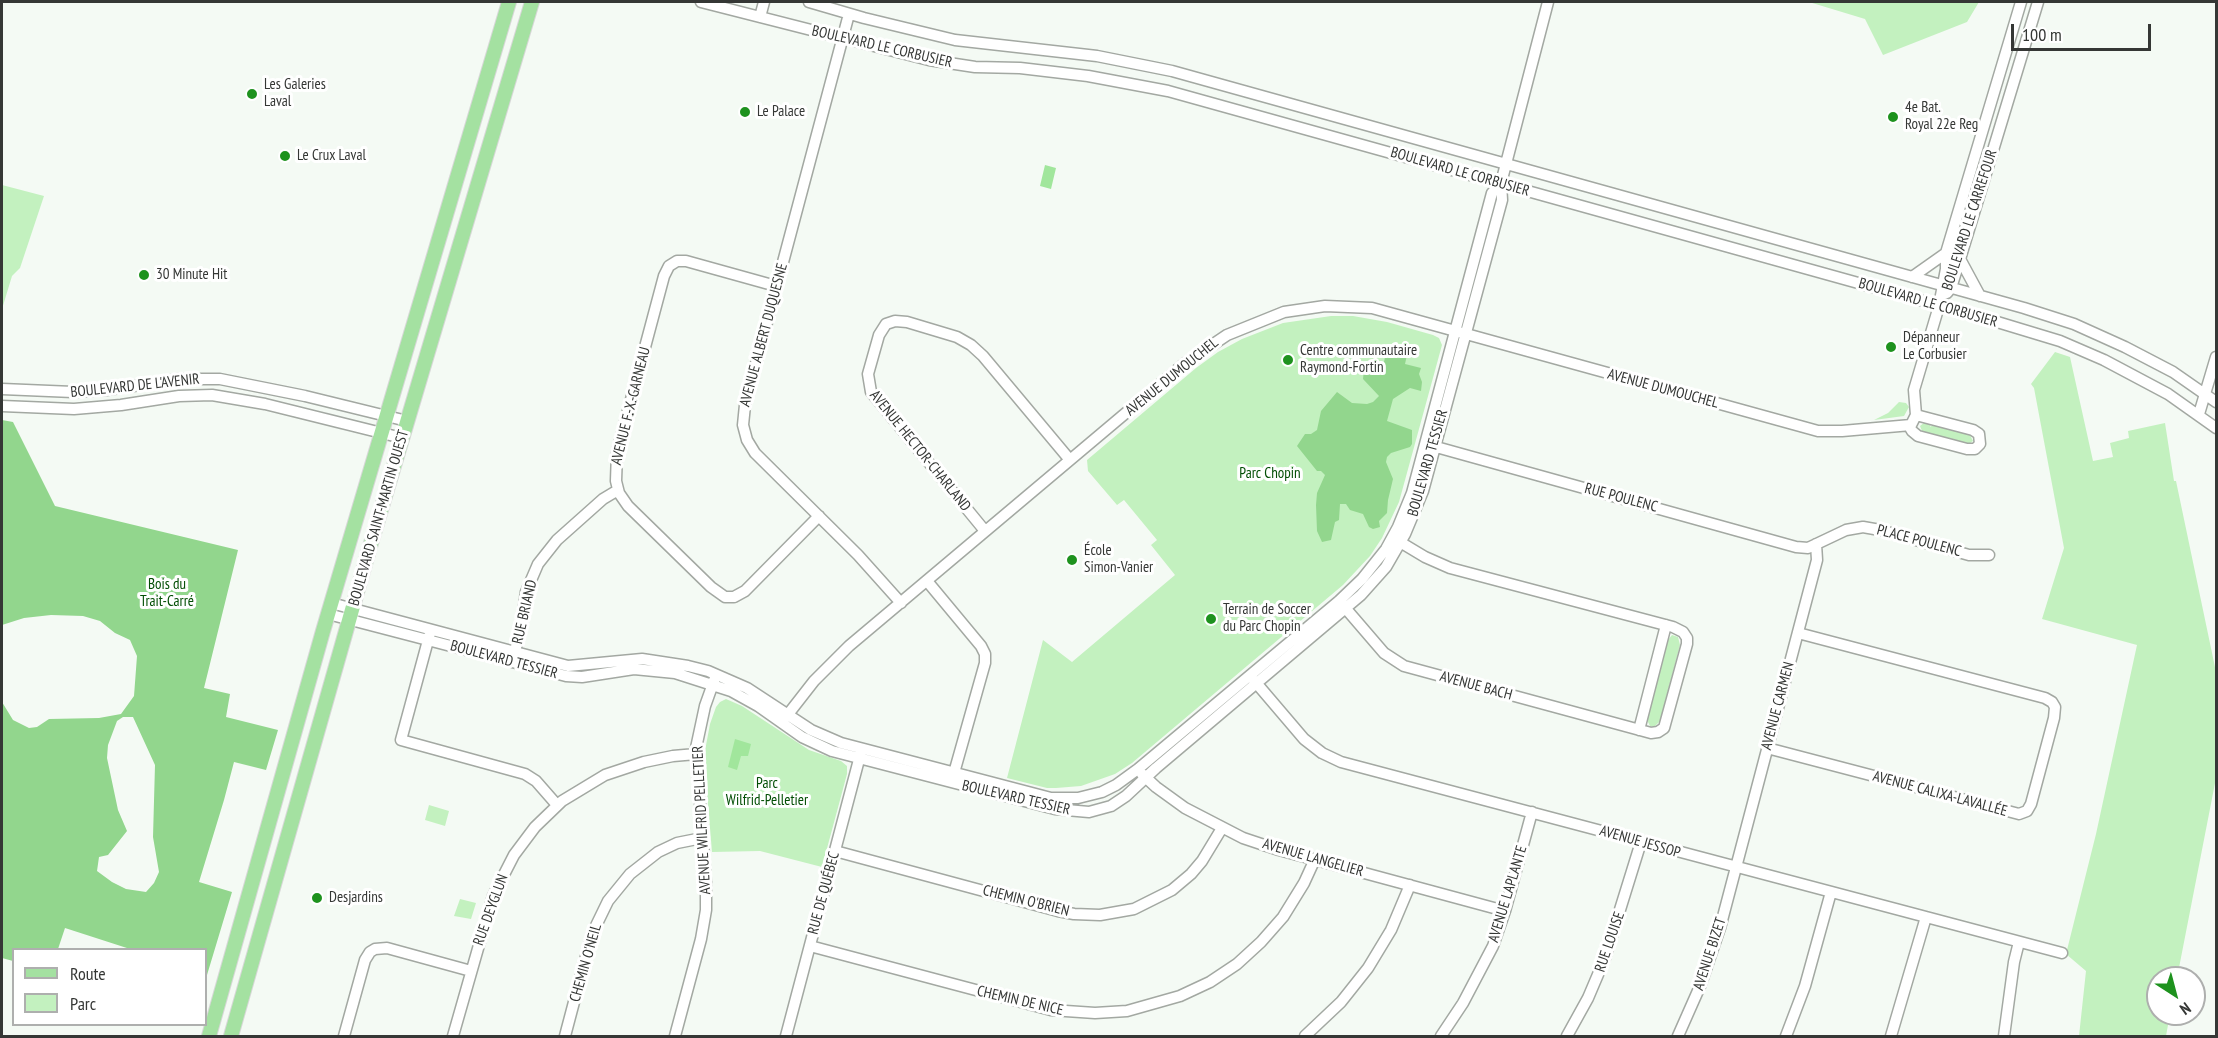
<!DOCTYPE html>
<meta charset="utf-8">
<style>
body{margin:0}
#map{position:relative;width:2218px;height:1038px;overflow:hidden;background:#f4faf4;font-family:"PT Sans Narrow",sans-serif}
canvas{display:block}
.frame{position:absolute;inset:0;border:3px solid #353735;pointer-events:none}
.legend{position:absolute;left:12px;top:948px;width:195px;height:78px;box-sizing:border-box;background:#fff;border:2px solid #aeafae;margin:0;padding:8px 10px;list-style:none;font-size:18px;color:#353735}
.legend li{display:flex;align-items:center;gap:12px;height:30px}
.legend b{width:30px;border:2px solid #aeafae}
.north{position:absolute;left:2146px;top:966px;width:60px;height:60px;box-sizing:border-box;background:#fff;border:2px solid #aeafae;border-radius:50%;rotate:144deg;font-size:16px;font-weight:700;line-height:24px;text-align:center;color:#353735}
.north::after{content:'';display:block;margin:auto;width:21px;height:27px;background:#1e921e;clip-path:polygon(50% 0,100% 100%,50% 72%,0 100%)}
.scale{position:absolute;left:2011px;top:24px;width:140px;height:27px;box-sizing:border-box;border:3px solid #353735;border-top:0;padding-left:8px;font-size:18px;line-height:21px;white-space:nowrap;color:#353735;-webkit-text-stroke:4px #fff;paint-order:stroke}
</style>
<div id="map">
<canvas width="2218" height="1038"></canvas>
<div class="frame"></div>
<ul class="legend">
<li><b style="height:8px;background:#a4e1a1"></b>Route</li>
<li><b style="height:16px;background:#c3f1bf"></b>Parc</li>
</ul>
<div class="north">N</div>
<div class="scale">100 m</div>
</div>
<script>
const context = document.querySelector('canvas').getContext('2d');
context.lineJoin = 'round';
function paint(path, color) { context.fillStyle = color; context.fill(path, 'evenodd'); }
const toPath = rows => new Path2D(rows.map(r => 'M' + r).join(''));
function trace(path, color, width, dash) { context.strokeStyle = color; context.lineWidth = width; context.lineCap = dash ? 'butt' : 'round'; context.setLineDash(dash || []); context.stroke(path); }
function drawText(font, color, halo, rows, align = 'center') {
  context.font = font + ' "PT Sans Narrow",sans-serif'; context.lineWidth = 6; context.setLineDash([]); context.textBaseline = 'middle'; context.strokeStyle = halo; context.fillStyle = color; for (const [text, x, y, turn = 0] of rows) {
    context.save(); context.translate(x, y); context.rotate((+turn || 0) * Math.PI / 180); context.textAlign = isNaN(turn) ? turn : align; if (halo) context.strokeText(text, 0, 0); context.fillText(text, 0, 0); context.restore();
  }
}
paint(toPath([
 [1809,2,1979,2,1967,22,1883,55,1865,19],
 [2,185,44,196,20,268,12,276,2,309],
 [1331,316,1353,316,1387,322,1433,335,1439,338,1442,345,1399,502,1382,538,1370,556,1343,585,1132,763,1115,774,1081,786,1056,788,1047,788,1007,778,1043,640,1072,662,1175,575,1151,545,1157,540,1124,500,1117,505,1088,471,1087,460,1196,368,1218,352,1242,339,1283,323],
 [2055,352,2070,357,2093,461,2113,457,2110,443,2129,438,2128,431,2165,423,2174,481,2176,481,2216,672,2216,778,2177,978,2158,978,2158,1014,2170,1014,2166,1036,2079,1036,2086,971,2066,954,2096,834,2137,645,2042,619,2064,548,2034,388,2031,384],
 [1899,402,1906,403,1909,407,1904,416,1874,420,1888,413],
 [1925,422,1931,424,1930,427,1933,425,1970,435,1973,441,1967,445,1922,431,1920,426],
 [1672,635,1678,637,1680,645,1660,721,1654,727,1650,726,1647,720,1668,640],
 [726,699,742,706,809,750,841,761,847,766,847,774,822,867,760,851,712,852,704,756,710,724,716,707,720,702],
 [429,805,449,811,445,826,425,820],
 [460,899,476,903,471,919,454,916]
]), '#c3f1bf');
paint(toPath([
 [1392,345,1399,346,1407,355,1405,364,1421,368,1419,374,1422,382,1421,391,1410,388,1393,399,1387,421,1412,430,1412,444,1410,447,1391,453,1387,457,1386,462,1393,479,1388,500,1387,513,1379,521,1380,527,1373,529,1369,527,1363,514,1350,510,1346,504,1340,504,1339,520,1335,522,1331,540,1322,542,1317,531,1316,505,1317,493,1325,475,1321,471,1317,471,1297,446,1305,434,1311,434,1317,430,1321,411,1337,392,1352,403,1367,404,1373,402,1379,396,1363,379,1364,369,1369,366,1379,372,1382,371,1387,348],
 [2,420,13,422,55,506,238,550,204,688,230,694,226,717,278,730,266,770,234,762,224,800,199,882,232,892,207,975,206,975,206,950,130,949,65,928,58,949,14,950,13,961,2,958,2,702,13,720,29,728,37,727,49,719,99,718,121,714,134,696,137,656,130,640,115,633,100,621,83,616,51,615,24,618,2,625],
 [123,717,133,717,155,765,153,837,159,872,154,883,146,892,126,889,112,882,97,871,99,857,108,855,127,831,118,810,107,758,108,745,117,721]
]), '#92d68d');
paint(toPath([
 [1045,165,1056,168,1051,189,1040,186],
 [735,739,751,744,748,756,741,756,737,770,728,767]
]), '#a1e69c');
const minor = toPath([
 [701,2,929,60,975,67,1020,68,1088,76,1168,91,1984,318,2060,341,2104,360,2168,394,2216,428],
 [809,2,864,18,955,40,1097,56,1172,71,2024,308,2074,324,2125,347,2173,372,2216,402],
 [849,14,745,405,743,425,747,440,755,453,858,555,901,603],
 [760,17,764,2],
 [1960,259,1980,296],
 [1912,277,1946,253],
 [776,286,686,261,677,261,669,266,664,276,617,452,616,481,619,493,628,506,711,587,725,597,734,597,745,591,819,516],
 [1947,293,1951,288,1960,259,2038,2],
 [2,389,73,392,106,390,180,379,220,379,305,396,407,421],
 [2,406,74,409,121,405,179,396,212,395,265,404,402,438],
 [2199,414,2216,357],
 [1909,426,1912,431,1918,436,1967,449,1975,449,1980,444,1979,434,1973,430,1916,415],
 [1429,445,1796,547,1808,548,1846,530,1863,527,1880,530,1969,555,1989,555],
 [985,531,871,392,868,374,879,335,886,324,895,321,907,322,957,337,971,345,983,356,1070,460],
 [927,581,981,646,985,654,985,663,954,773],
 [331,603,568,666,642,659,688,666,708,671,747,688,811,730,841,743,1051,798,1078,798,1102,792,1116,785,1138,769,1339,601,1362,579,1386,549,1398,527,1412,493,1492,193,1501,183],
 [1341,603,1384,653,1404,666,1651,733,1658,732,1664,728,1687,644,1687,638,1683,632,1673,627,1450,568,1425,557,1395,539],
 [328,614,566,676,582,677,634,669,675,673,731,691,758,706,802,737,832,751,1055,809,1089,812,1111,806,1126,796,1156,768,1361,595,1386,567,1405,534,1423,491,1502,200,1501,183,1548,2],
 [430,633,401,740,525,774,536,781,557,805],
 [513,657,520,634,526,592,538,564,557,540,603,499,618,490],
 [1252,678,1304,739,1322,753,1341,762,2062,953],
 [782,722,814,681,849,646,1184,364,1227,335,1284,312,1325,306,1372,308,1818,431,1842,431,1911,425,1916,415,1914,390,1939,306,1946,269,1946,253,2021,2],
 [1639,730,1666,625],
 [1767,748,2019,814,2027,811,2031,804,2054,718,2055,707,2052,702,2045,698,1798,633],
 [1142,774,1156,787,1185,808,1243,838,1279,850,1505,911],
 [835,851,1058,911,1074,914,1100,915,1134,909,1172,890,1191,874,1202,861,1222,828],
 [810,946,1051,1010,1095,1013,1127,1011,1180,996,1210,982,1237,964,1261,942,1283,917,1304,883,1315,859],
 [344,1036,365,960,370,952,375,949,387,948,471,971],
 [453,1036,493,896,514,855,535,827,562,801,605,775,644,762,673,756,696,754],
 [565,1036,592,934,608,901,630,874,658,852,677,843,702,838],
 [675,1036,701,939,706,910,706,883,696,748,705,706,715,678],
 [786,1036,861,752],
 [1305,1036,1341,1002,1368,968,1391,930,1410,885],
 [1441,1036,1463,1003,1493,946,1505,911,1532,812],
 [1567,1036,1588,998,1605,958,1641,842],
 [1678,1036,1701,984,1720,928,1817,560,1816,544],
 [1786,1036,1805,986,1831,892],
 [1891,1036,1926,917],
 [2004,1036,2014,962,2019,942]
]);
const major = toPath([
 [209,1036,323,631,509,2],
 [231,1036,369,550,532,2]
]);
trace(minor, '#a3a8a2', 13);
trace(major, '#d7d7d7', 16);
trace(minor, '#fff', 10);
trace(major, '#a4e1a1', 14);
for (const [x, y, r, color] of [
 [252,94,6,"#1e921e"],
 [745,112,6,"#1e921e"],
 [1893,117,6,"#1e921e"],
 [285,156,6,"#1e921e"],
 [144,275,6,"#1e921e"],
 [1891,347,6,"#1e921e"],
 [1288,360,6,"#1e921e"],
 [1072,560,6,"#1e921e"],
 [1211,619,6,"#1e921e"],
 [317,898,6,"#1e921e"]
]) { const dot = new Path2D(); dot.arc(x, y, r, 0, 2 * Math.PI); context.fillStyle = color; context.fill(dot); trace(dot, '#fff', 2); }
drawText('15px', '#353735', '#fff', [
 ["BOULEVARD LE CORBUSIER",882,47,13],
 ["BOULEVARD LE CORBUSIER",1460,172,16],
 ["BOULEVARD LE CARREFOUR",1970,220,-72],
 ["BOULEVARD LE CORBUSIER",1928,303,16],
 ["AVENUE ALBERT DUQUESNE",764,335,-75],
 ["AVENUE DUMOUCHEL",1172,377,-39],
 ["BOULEVARD DE L'AVENIR",135,386,-6],
 ["AVENUE DUMOUCHEL",1663,389,15],
 ["AVENUE F.-X.-GARNEAU",631,406,-76],
 ["AVENUE HECTOR-CHARLAND",920,451,51],
 ["BOULEVARD TESSIER",1428,463,-74],
 ["RUE POULENC",1621,498,15],
 ["BOULEVARD SAINT-MARTIN OUEST",379,518,-74],
 ["PLACE POULENC",1919,541,15],
 ["RUE BRIAND",525,612,-77],
 ["BOULEVARD TESSIER",504,660,15],
 ["AVENUE BACH",1476,686,15],
 ["AVENUE CARMEN",1778,706,-75],
 ["AVENUE CALIXA-LAVALLÉE",1940,794,15],
 ["BOULEVARD TESSIER",1016,798,13],
 ["AVENUE WILFRID PELLETIER",702,820,-93],
 ["AVENUE JESSOP",1640,842,16],
 ["AVENUE LANGELIER",1313,858,16],
 ["RUE DE QUÉBEC",824,893,-75],
 ["AVENUE LAPLANTE",1508,894,-73],
 ["CHEMIN O'BRIEN",1026,901,14],
 ["RUE DEYGLUN",491,910,-70],
 ["RUE LOUISE",1610,942,-71],
 ["AVENUE BIZET",1710,954,-72],
 ["CHEMIN O'NEIL",586,963,-74],
 ["CHEMIN DE NICE",1020,1001,13]
]);
drawText('15px', '#353735', '#fff', [
 ["Les Galeries",264,85],
 ["Laval",264,102],
 ["4e Bat.",1905,108],
 ["Royal 22e Reg",1905,125],
 ["Le Palace",757,112],
 ["Le Crux Laval",297,156],
 ["30 Minute Hit",156,275],
 ["Dépanneur",1903,338],
 ["Le Corbusier",1903,355],
 ["Centre communautaire",1300,351],
 ["Raymond-Fortin",1300,368],
 ["École",1084,551],
 ["Simon-Vanier",1084,568],
 ["Terrain de Soccer",1223,610],
 ["du Parc Chopin",1223,627],
 ["Desjardins",329,898]
], 'left');
drawText('15px', '#024e04', '#fff', [
 ["Parc Chopin",1270,474],
 ["Bois du",167,585],
 ["Trait-Carré",167,602],
 ["Parc",767,784],
 ["Wilfrid-Pelletier",767,801]
]);
</script>
